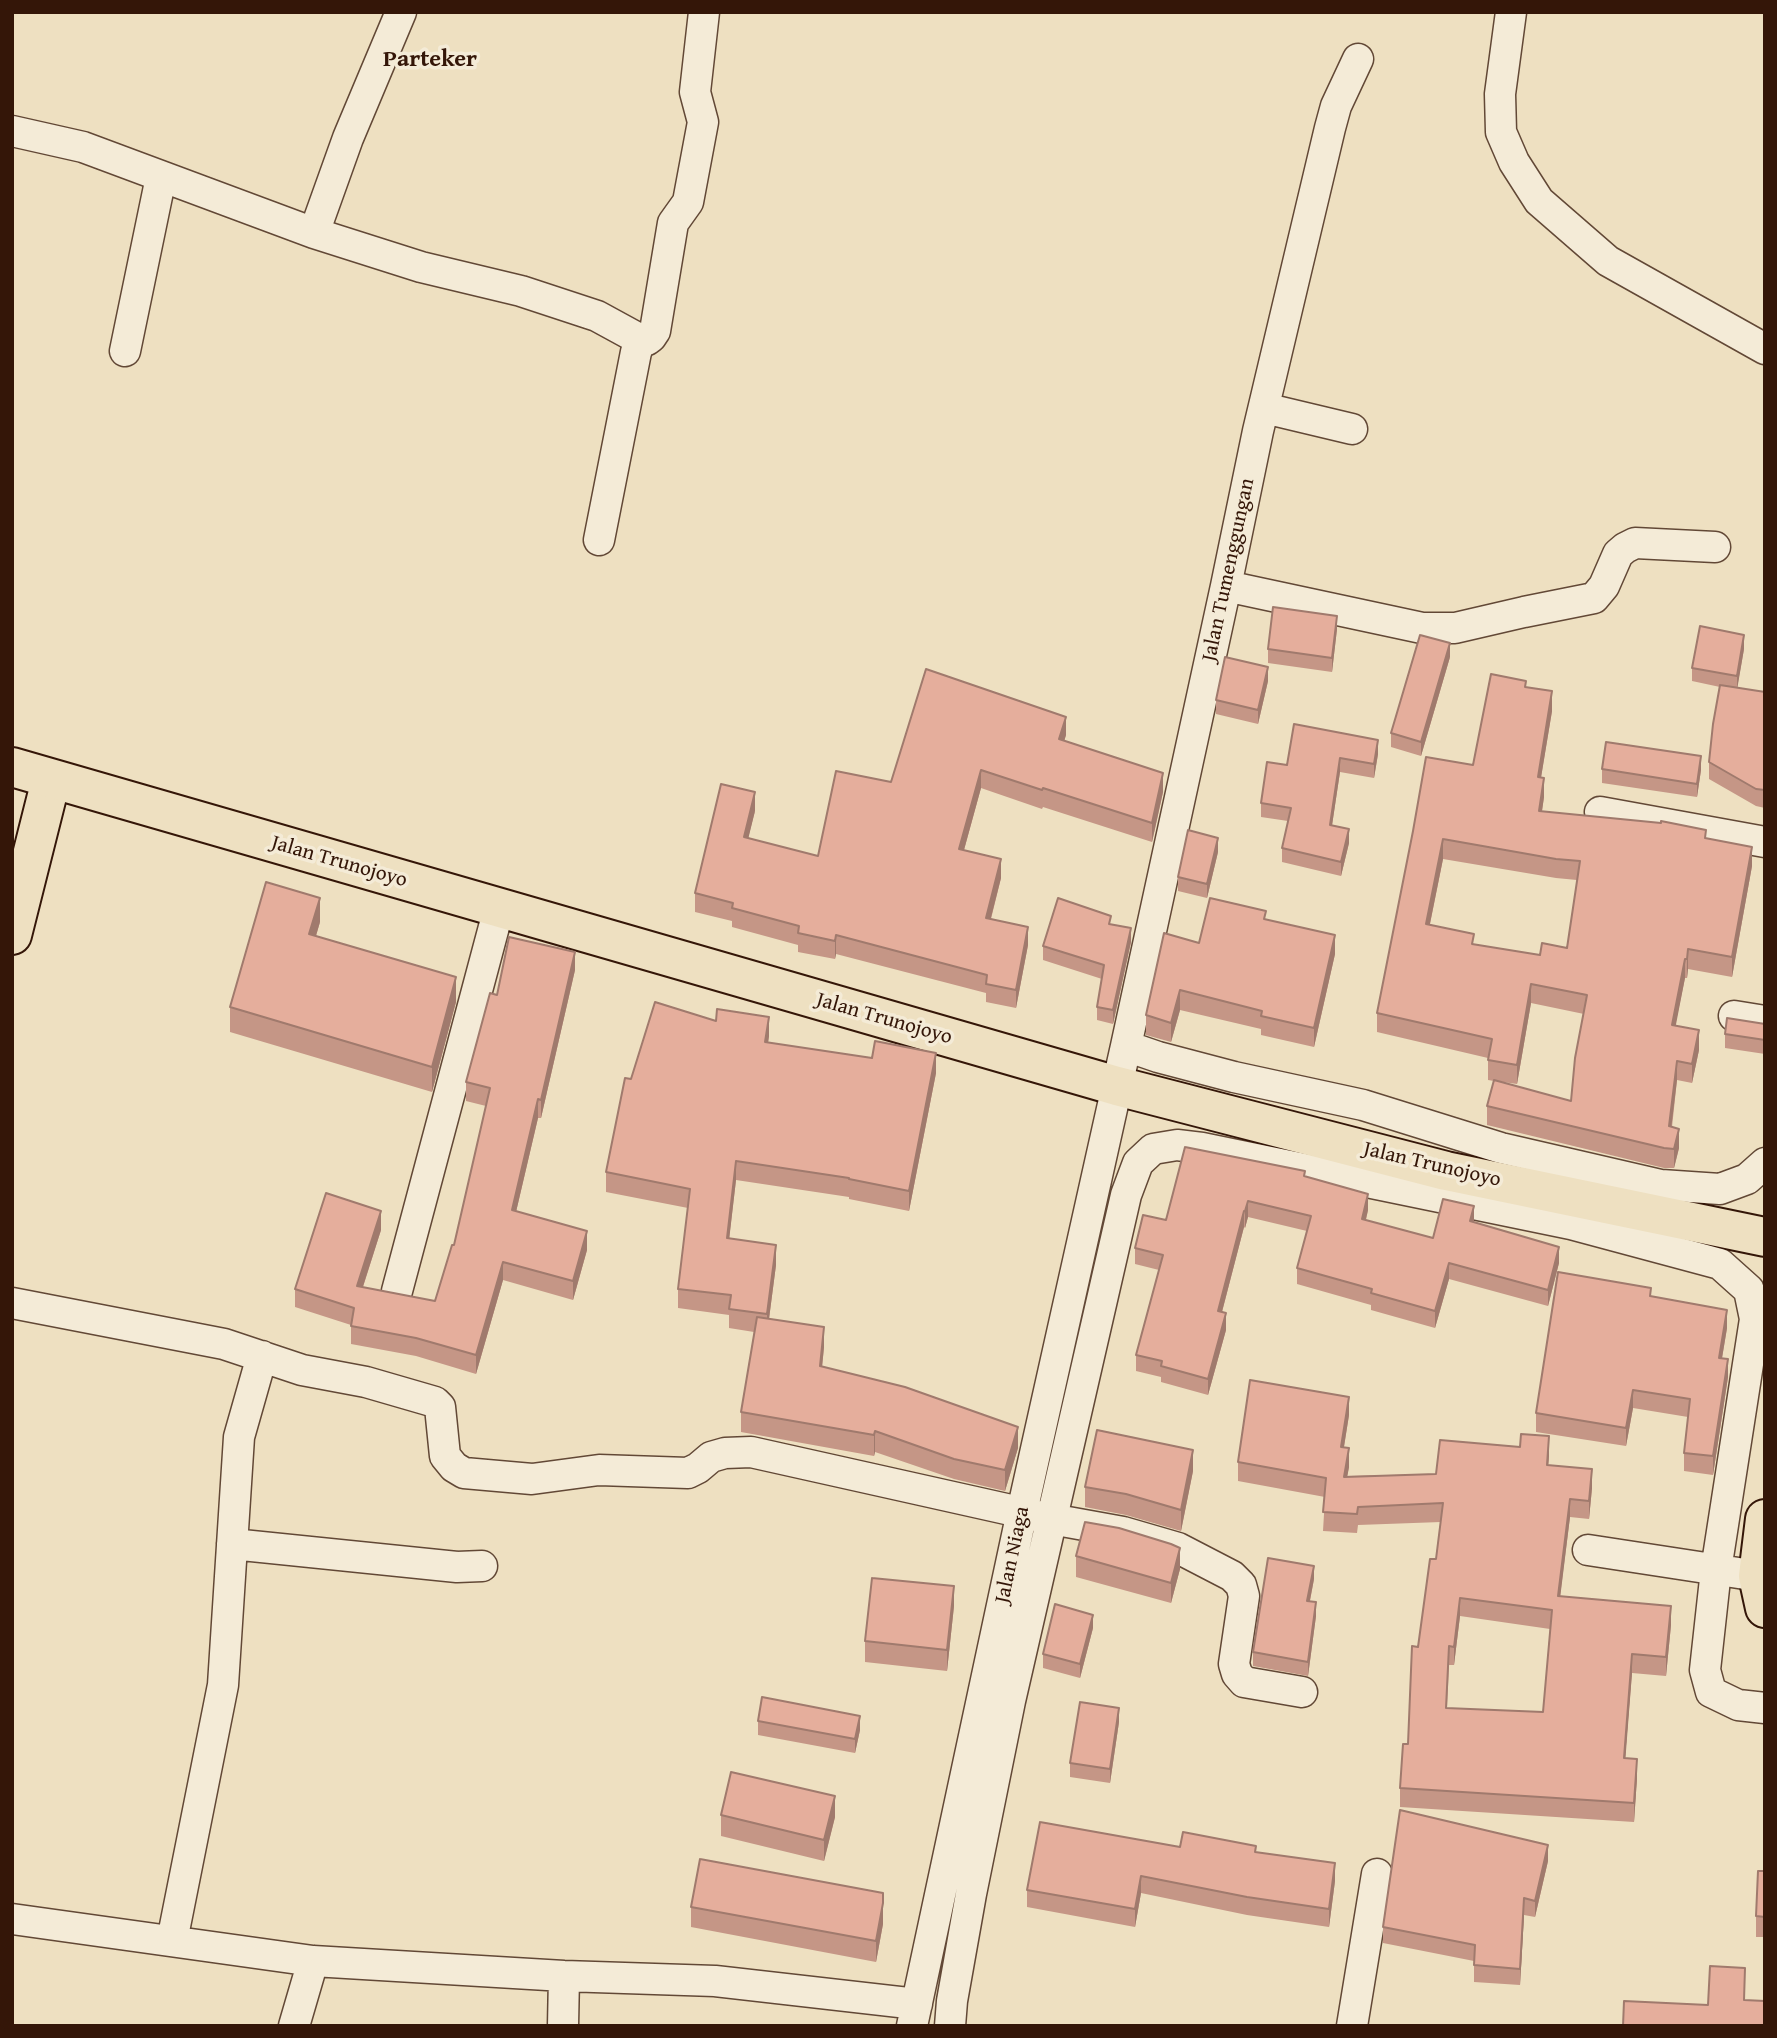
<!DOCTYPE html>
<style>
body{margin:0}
#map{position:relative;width:1777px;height:2038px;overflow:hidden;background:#eee0c1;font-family:"Gentium Book Plus",serif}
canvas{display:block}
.frame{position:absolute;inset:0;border:14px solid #341608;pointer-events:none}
</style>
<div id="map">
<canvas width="1777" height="2038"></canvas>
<div class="frame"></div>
</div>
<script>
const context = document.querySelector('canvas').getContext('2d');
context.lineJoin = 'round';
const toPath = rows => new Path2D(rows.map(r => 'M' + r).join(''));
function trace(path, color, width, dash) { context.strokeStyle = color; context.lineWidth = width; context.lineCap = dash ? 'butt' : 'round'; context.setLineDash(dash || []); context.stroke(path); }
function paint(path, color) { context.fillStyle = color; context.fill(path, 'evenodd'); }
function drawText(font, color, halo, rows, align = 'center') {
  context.font = font + ' "Gentium Book Plus",serif'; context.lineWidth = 7; context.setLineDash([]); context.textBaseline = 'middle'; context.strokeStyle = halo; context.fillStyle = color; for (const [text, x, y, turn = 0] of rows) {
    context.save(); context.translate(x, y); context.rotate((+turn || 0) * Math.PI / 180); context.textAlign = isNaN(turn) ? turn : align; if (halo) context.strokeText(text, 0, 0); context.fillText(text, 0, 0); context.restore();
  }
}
const minor = toPath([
 [1511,12,1500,94,1501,132,1514,162,1539,201,1608,261,1765,349],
 [12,131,83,147,314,233,421,267,521,291,597,316,641,340,647,340,651,337,655,331,673,223,688,202,703,122,695,92,704,12],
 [314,233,348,138,401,12],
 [125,351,161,177],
 [1264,408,1352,429],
 [599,540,636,352,641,340],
 [1226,586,1422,628,1455,628,1524,612,1594,598,1604,586,1618,554,1625,548,1635,543,1715,547],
 [1600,812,1765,842],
 [1734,1016,1765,1021],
 [1126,1046,1158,1057,1234,1077,1363,1105,1501,1148,1661,1185,1720,1189,1747,1179,1765,1163],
 [397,1291,499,908],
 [12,1303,224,1344,302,1370,366,1382,435,1402,440,1407,445,1456,454,1467,464,1473,532,1479,599,1470,688,1473,698,1468,711,1457,725,1453,751,1452,1051,1519,1123,1532,1178,1548,1232,1576,1241,1585,1244,1596,1234,1664,1237,1674,1244,1682,1302,1692],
 [232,1544,457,1567,482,1566],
 [1588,1550,1758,1576],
 [12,1919,313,1961,564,1976,715,1981,917,2004],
 [172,1941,223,1685,239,1437,262,1356],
 [294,2026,313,1961],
 [563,2026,564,1976],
 [912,2026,1022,1512,1126,1046,1226,586,1258,431,1330,128,1336,106,1358,59],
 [950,2026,952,2001,971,1894,1010,1701,1126,1195,1138,1163,1153,1149,1177,1145,1202,1148,1571,1224,1720,1264,1749,1290,1755,1319,1716,1570,1705,1670,1711,1692,1738,1705,1765,1708],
 [1352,2026,1377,1874]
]);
const major = toPath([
 [12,935,51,780]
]);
const highway = toPath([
 [12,767,1117,1086,1446,1171,1765,1237],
 [1765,1519,1758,1576,1765,1608]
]);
trace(minor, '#624836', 33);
trace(major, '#341608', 42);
trace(highway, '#341608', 42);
trace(minor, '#f4ebd7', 30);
trace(major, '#eee0c1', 38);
trace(highway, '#eee0c1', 38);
paint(toPath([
 [1337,629,1332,672,1268,663,1268,649],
 [1744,649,1737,688,1765,692,1765,808,1756,806,1709,779,1709,762,1720,687,1692,681,1692,668],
 [1450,657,1421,756,1391,747,1391,733],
 [1268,681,1258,724,1216,714,1216,700],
 [1526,687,1552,711,1541,777,1544,797,1542,811,1706,839,1752,866,1732,977,1688,969,1687,978,1685,978,1675,1026,1699,1050,1692,1083,1677,1080,1672,1127,1679,1148,1674,1168,1664,1168,1487,1125,1487,1106,1494,1081,1488,1080,1488,1058,1377,1032,1377,1013,1413,831,1473,765],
 [1443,859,1556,878,1577,880,1567,948,1540,955,1474,944,1430,924],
 [1531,1003,1584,1014,1571,1101,1496,1081,1517,1084],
 [1294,724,1378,754,1374,778,1340,772,1332,825,1349,843,1341,876,1282,862,1282,848,1288,821,1261,817,1261,803,1287,765],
 [1066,735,1064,741,1163,792,1152,842,1043,807,1042,809,981,788,964,850,1001,878,991,919,1028,945,1016,1008,986,1002,986,993,836,954,835,959,798,952,798,945,732,927,732,921,695,912,695,893,755,811,748,838,818,856,891,782],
 [1602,769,1701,770,1697,797,1602,783],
 [1218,852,1207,898,1178,891,1178,877],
 [1266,920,1335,954,1314,1047,1261,1035,1261,1029,1180,1010,1171,1042,1146,1035,1146,1015,1199,943],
 [320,922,316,936,456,1002,432,1092,230,1032,230,1007],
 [1111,924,1131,942,1113,1024,1097,1020,1097,1007,1102,979,1043,960,1043,946],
 [575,970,541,1118,538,1118,516,1212,587,1250,573,1300,503,1280,476,1374,416,1356,351,1344,351,1325,295,1307,295,1289,381,1230,363,1287,435,1301,454,1245,486,1106,466,1101,466,1082,497,995],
 [716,1021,769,1036,768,1043,936,1073,909,1211,849,1199,849,1197,736,1180,729,1239,776,1265,769,1319,824,1347,822,1367,1018,1448,1005,1491,954,1479,875,1452,874,1456,741,1432,741,1412,754,1332,729,1328,729,1315,678,1308,678,1289,688,1208,606,1192,606,1172],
 [1763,1024,1765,1024,1765,1054,1725,1048,1725,1034],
 [1305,1177,1368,1210,1366,1220,1433,1238,1474,1223,1559,1263,1548,1306,1449,1279,1435,1328,1371,1310,1371,1305,1297,1284,1297,1268,1307,1231,1248,1217,1245,1228,1244,1227,1222,1312,1226,1330,1208,1395,1161,1382,1161,1377,1136,1371,1136,1355,1159,1270,1135,1264,1135,1248,1166,1220],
 [1651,1296,1727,1328,1722,1358,1728,1377,1713,1475,1684,1471,1684,1453,1688,1417,1633,1408,1626,1446,1536,1432,1536,1413],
 [1349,1415,1344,1447,1349,1467,1347,1476,1436,1474,1549,1455,1548,1466,1592,1488,1589,1519,1570,1517,1560,1596,1671,1625,1666,1676,1632,1673,1625,1758,1637,1778,1634,1822,1400,1807,1400,1788,1408,1744,1418,1647,1436,1559,1441,1522,1358,1525,1357,1533,1323,1531,1325,1497,1238,1481,1238,1462],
 [1460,1616,1550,1629,1543,1712,1447,1708,1449,1665,1454,1665],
 [1193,1471,1181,1531,1126,1515,1085,1507,1085,1487],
 [1076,1556,1180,1569,1171,1603,1076,1577],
 [1314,1579,1310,1601,1316,1616,1308,1676,1253,1666,1253,1652],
 [954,1606,947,1671,865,1662,865,1641],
 [1093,1628,1080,1678,1043,1668,1043,1654],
 [758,1721,860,1730,855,1753,758,1735],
 [1119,1722,1110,1783,1070,1777,1070,1763],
 [721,1815,835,1817,824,1861,721,1836],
 [1180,1847,1256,1852,1335,1881,1329,1927,1247,1915,1141,1893,1135,1927,1027,1907,1027,1890],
 [1548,1861,1535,1917,1524,1915,1520,1985,1474,1982,1474,1961,1383,1943,1383,1927],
 [1765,1871,1765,1937,1756,1937,1756,1916],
 [691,1907,883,1924,876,1962,691,1927]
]), '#c59686');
paint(toPath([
 [1337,616,1337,629,1332,672,1332,658],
 [1744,635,1744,649,1737,690,1737,676],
 [1450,643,1450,657,1421,756,1421,742],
 [1268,667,1268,681,1258,724,1258,710],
 [1552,691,1552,711,1538,796,1538,777],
 [1066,717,1066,735,1059,758,1059,739],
 [1378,740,1378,754,1374,778,1374,764],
 [1701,756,1701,770,1697,797,1697,784],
 [1340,758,1340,772,1330,839,1330,825],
 [981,770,981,788,959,868,959,849],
 [1163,773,1163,792,1152,842,1152,823],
 [1544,778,1544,797,1539,831,1539,811],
 [755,792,755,811,744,856,744,837],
 [1349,829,1349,843,1341,876,1341,862],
 [1218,838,1218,852,1207,898,1207,884],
 [1443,839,1443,859,1426,943,1426,924],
 [1752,847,1752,866,1732,977,1732,957],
 [1001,859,1001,878,986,937,986,918],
 [320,898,320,922,309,959,309,934],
 [1028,927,1028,945,1016,1008,1016,990],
 [1131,928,1131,942,1113,1024,1113,1010],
 [836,935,836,954,835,959,835,941],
 [1335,935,1335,954,1314,1047,1314,1028],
 [1688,949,1688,969,1687,978,1687,959],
 [575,952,575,970,541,1118,541,1100],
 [1685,959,1685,978,1672,1045,1672,1025],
 [456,977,456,1002,432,1092,432,1067],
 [1531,984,1531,1003,1517,1084,1517,1065],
 [1180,990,1180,1010,1171,1042,1171,1023],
 [769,1017,769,1036,765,1062,765,1042],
 [1699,1030,1699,1050,1692,1083,1692,1064],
 [936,1053,936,1073,909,1211,909,1191],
 [1677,1061,1677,1080,1669,1146,1669,1126],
 [538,1099,538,1118,512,1229,512,1210],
 [1679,1129,1679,1148,1674,1168,1674,1149],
 [736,1161,736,1180,727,1258,727,1238],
 [1368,1194,1368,1210,1362,1235,1362,1219],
 [1248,1201,1248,1217,1245,1228,1245,1211],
 [1474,1206,1474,1222,1470,1238,1470,1221],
 [381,1211,381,1230,357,1305,357,1286],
 [1244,1211,1244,1227,1218,1327,1218,1311],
 [587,1231,587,1250,573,1300,573,1281],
 [776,1245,776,1265,767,1334,767,1314],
 [1559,1247,1559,1263,1548,1306,1548,1290],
 [503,1262,503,1280,476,1374,476,1355],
 [1449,1263,1449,1279,1435,1328,1435,1311],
 [1727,1310,1727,1328,1719,1376,1719,1358],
 [1226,1313,1226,1330,1208,1395,1208,1379],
 [824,1327,824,1347,820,1387,820,1366],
 [1728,1359,1728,1377,1713,1475,1713,1456],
 [1633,1390,1633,1408,1626,1446,1626,1428],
 [1349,1397,1349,1415,1341,1465,1341,1447],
 [1018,1427,1018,1448,1005,1491,1005,1470],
 [875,1431,875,1452,874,1456,874,1435],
 [1549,1436,1549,1455,1547,1484,1547,1465],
 [1349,1448,1349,1467,1344,1495,1344,1477],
 [1193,1450,1193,1471,1181,1531,1181,1510],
 [1592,1469,1592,1488,1589,1519,1589,1501],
 [1570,1499,1570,1517,1558,1615,1558,1596],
 [1180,1548,1180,1569,1171,1603,1171,1583],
 [1314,1566,1314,1579,1307,1615,1307,1601],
 [954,1586,954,1606,947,1671,947,1650],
 [1460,1598,1460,1616,1454,1665,1454,1647],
 [1316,1602,1316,1616,1308,1676,1308,1662],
 [1671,1606,1671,1625,1666,1676,1666,1657],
 [1093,1615,1093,1628,1080,1678,1080,1664],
 [1632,1654,1632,1673,1624,1777,1624,1758],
 [1119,1708,1119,1722,1110,1783,1110,1769],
 [860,1716,860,1730,855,1753,855,1739],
 [1637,1759,1637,1778,1634,1822,1634,1803],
 [835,1796,835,1817,824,1861,824,1840],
 [1548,1845,1548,1861,1535,1917,1535,1901],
 [1335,1863,1335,1881,1329,1927,1329,1909],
 [1141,1876,1141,1893,1135,1927,1135,1909],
 [1524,1898,1524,1915,1520,1985,1520,1969],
 [883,1903,883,1924,876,1962,876,1941]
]), '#a07a6d');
const building = toPath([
 [1273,607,1337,616,1332,658,1268,649,1273,607],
 [1700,626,1744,635,1737,676,1692,668,1700,626],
 [1420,635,1450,643,1421,742,1391,733,1420,635],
 [1225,657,1268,667,1258,710,1216,700,1225,657],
 [926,669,1066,717,1059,739,1163,773,1152,823,1043,788,1042,790,981,770,959,849,1001,859,986,918,1028,927,1016,990,986,984,987,975,836,935,835,941,798,933,799,926,732,908,733,903,695,893,721,784,755,792,744,837,818,856,836,771,891,782,926,669],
 [1491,674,1526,681,1525,687,1552,691,1538,777,1544,778,1539,811,1661,823,1661,821,1706,830,1705,838,1752,847,1732,957,1688,949,1687,959,1685,959,1672,1025,1699,1030,1692,1064,1677,1061,1669,1126,1679,1129,1674,1149,1664,1148,1487,1106,1494,1080,1571,1101,1575,1058,1587,995,1531,984,1517,1065,1488,1060,1492,1039,1377,1013,1413,831,1426,757,1473,765,1491,674],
 [1443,839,1556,859,1580,861,1567,948,1542,943,1540,955,1472,944,1474,934,1426,924,1443,839],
 [1720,685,1765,692,1765,790,1756,789,1709,762,1713,724,1720,685],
 [1294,724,1378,740,1374,764,1340,758,1330,825,1349,829,1341,862,1282,848,1291,808,1261,803,1267,762,1287,765,1294,724],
 [1606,742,1701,756,1697,784,1602,769,1606,742],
 [1188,830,1218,838,1207,884,1178,877,1188,830],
 [266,882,320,898,309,934,456,977,432,1067,230,1007,266,882],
 [1058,898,1111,916,1109,924,1131,928,1113,1010,1097,1007,1104,965,1043,946,1058,898],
 [1210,898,1266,911,1264,919,1335,935,1314,1028,1261,1016,1262,1011,1180,990,1171,1023,1146,1015,1164,933,1199,943,1210,898],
 [509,937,575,952,541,1100,538,1099,512,1210,587,1231,573,1281,503,1262,476,1355,416,1338,351,1326,354,1308,295,1289,326,1193,381,1211,357,1286,435,1301,452,1245,454,1245,490,1088,466,1082,490,993,497,995,509,937],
 [655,1002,716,1021,717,1009,769,1017,765,1042,872,1058,875,1041,936,1053,909,1191,849,1179,849,1178,736,1161,727,1238,776,1245,767,1314,729,1309,731,1295,678,1289,690,1189,606,1172,625,1078,631,1079,655,1002],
 [1727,1018,1765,1024,1765,1040,1725,1034,1727,1018],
 [1185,1147,1305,1171,1304,1176,1368,1194,1362,1219,1433,1238,1443,1199,1474,1206,1470,1221,1559,1247,1548,1290,1449,1263,1435,1311,1371,1293,1372,1289,1297,1268,1311,1216,1248,1201,1245,1211,1244,1211,1218,1311,1226,1313,1208,1379,1161,1366,1162,1361,1136,1355,1163,1255,1135,1248,1143,1215,1166,1220,1185,1147],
 [1558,1272,1651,1288,1650,1296,1727,1310,1719,1358,1728,1359,1713,1456,1684,1453,1690,1399,1633,1390,1626,1428,1536,1413,1558,1272],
 [757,1317,824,1327,820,1366,905,1387,1018,1427,1005,1470,954,1459,875,1431,874,1435,741,1412,757,1317],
 [1250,1380,1349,1397,1341,1447,1349,1448,1344,1477,1436,1474,1440,1440,1520,1447,1521,1434,1549,1436,1547,1465,1592,1469,1589,1501,1570,1499,1558,1596,1671,1606,1666,1657,1632,1654,1624,1758,1637,1759,1634,1803,1400,1788,1403,1744,1408,1744,1412,1646,1418,1647,1430,1559,1436,1559,1443,1503,1358,1507,1357,1514,1323,1512,1326,1478,1238,1462,1250,1380],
 [1460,1598,1552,1610,1543,1712,1446,1708,1449,1646,1454,1647,1460,1598],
 [1097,1430,1193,1450,1181,1510,1126,1494,1085,1487,1097,1430],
 [1085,1522,1119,1528,1171,1544,1180,1548,1171,1583,1076,1556,1085,1522],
 [1268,1558,1314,1566,1307,1601,1316,1602,1308,1662,1253,1652,1268,1558],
 [872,1578,954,1586,947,1650,865,1641,872,1578],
 [1055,1604,1093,1615,1080,1664,1043,1654,1055,1604],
 [762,1697,860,1716,855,1739,758,1721,762,1697],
 [1080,1702,1119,1708,1110,1769,1070,1763,1080,1702],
 [731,1772,835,1796,824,1840,721,1815,731,1772],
 [1400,1810,1548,1845,1535,1901,1524,1898,1520,1969,1474,1965,1475,1945,1383,1927,1400,1810],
 [1040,1822,1180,1847,1183,1832,1256,1846,1255,1852,1335,1863,1329,1909,1247,1897,1141,1876,1135,1909,1027,1890,1040,1822],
 [700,1859,883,1893,883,1903,876,1941,691,1907,700,1859],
 [1758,1871,1765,1871,1765,1917,1756,1916,1758,1871],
 [1710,1966,1745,1968,1744,2000,1765,2001,1765,2026,1623,2026,1624,2001,1708,2005,1710,1966]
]);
paint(building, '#e5ae9c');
trace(building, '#a07a6d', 2);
drawText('21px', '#341608', '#f4ebd7', [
 ["Jalan Tumenggungan",1229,570,-78],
 ["Jalan Trunojoyo",339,862,16],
 ["Jalan Trunojoyo",884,1019,16],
 ["Jalan Trunojoyo",1432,1165,13],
 ["Jalan Niaga",1013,1555,-78]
]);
drawText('bold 24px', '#341608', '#f4ebd7', [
 ["Parteker",430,60]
]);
</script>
